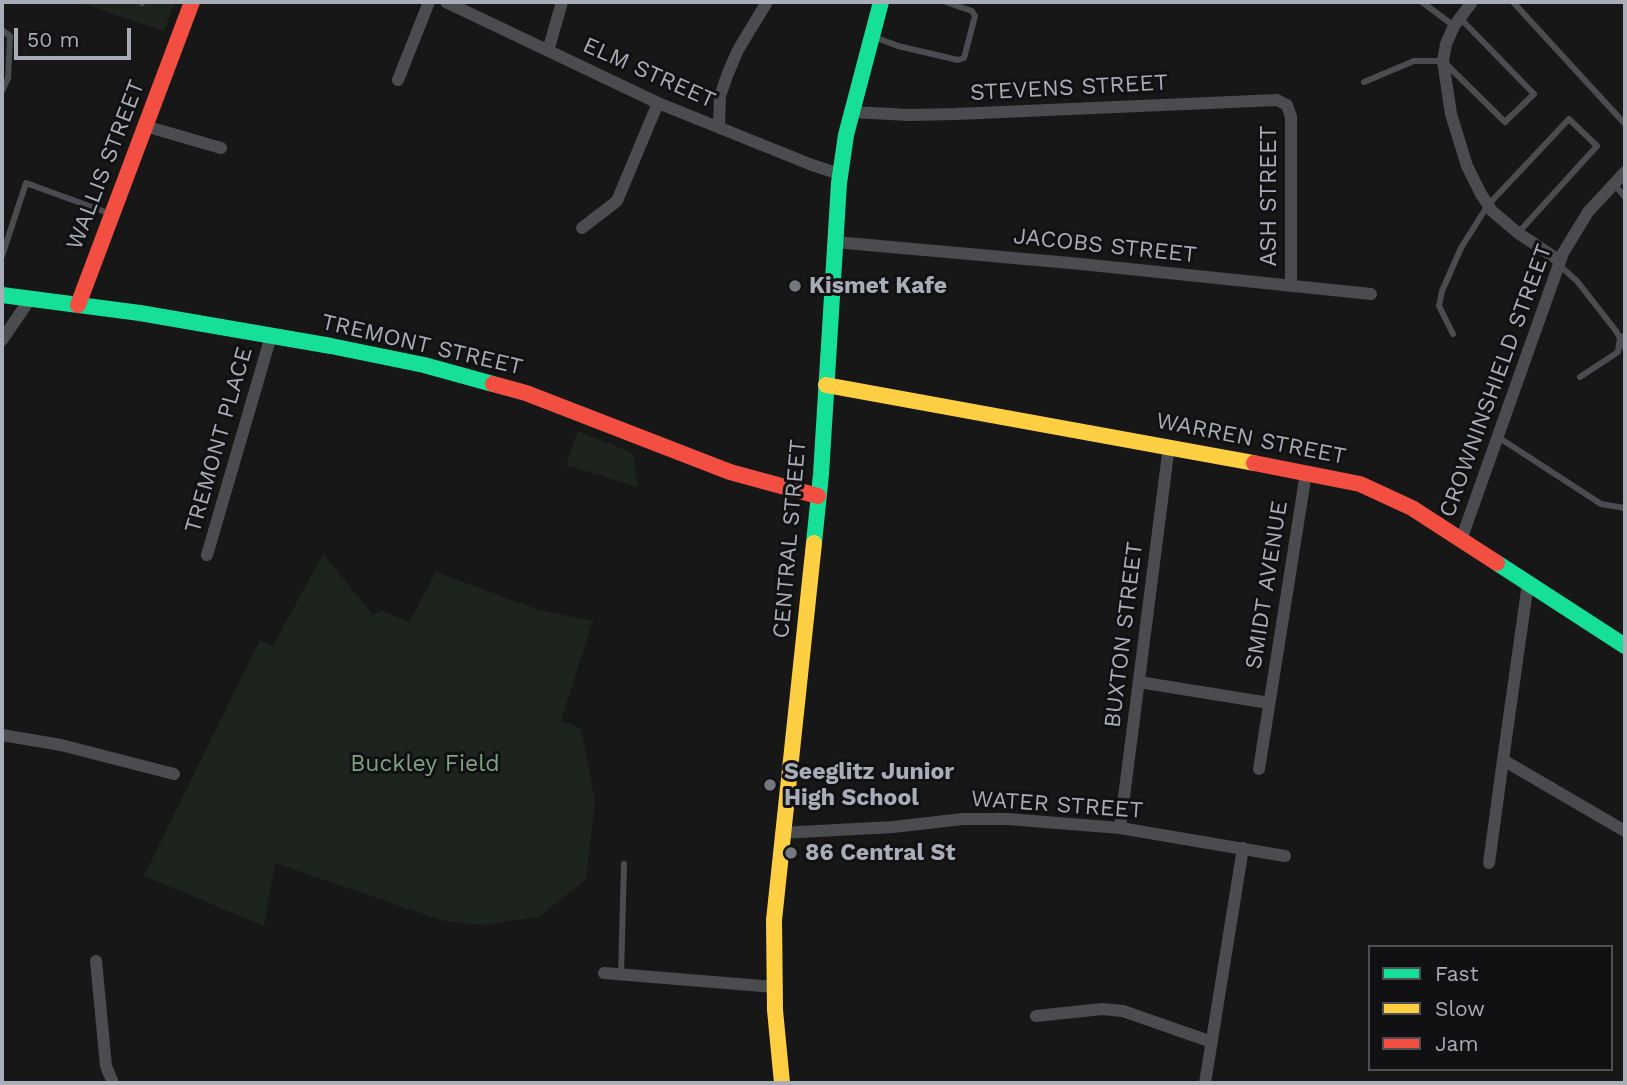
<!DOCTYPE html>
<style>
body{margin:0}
#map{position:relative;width:1627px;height:1085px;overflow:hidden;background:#171717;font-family:"Work Sans",sans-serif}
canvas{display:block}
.frame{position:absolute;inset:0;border:4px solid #a8adb8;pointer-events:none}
.legend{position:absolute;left:1368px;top:945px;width:245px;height:126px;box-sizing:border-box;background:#111113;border:2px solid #4d4f55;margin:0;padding:9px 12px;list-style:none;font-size:21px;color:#a8adb8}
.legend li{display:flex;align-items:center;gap:14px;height:35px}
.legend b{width:35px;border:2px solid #4d4f55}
.scale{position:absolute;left:14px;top:28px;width:117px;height:32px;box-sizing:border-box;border:4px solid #a8adb8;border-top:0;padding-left:9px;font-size:21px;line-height:24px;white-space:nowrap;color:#a8adb8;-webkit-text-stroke:5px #111113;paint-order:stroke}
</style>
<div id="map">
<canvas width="1627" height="1085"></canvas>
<div class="frame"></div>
<ul class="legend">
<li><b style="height:9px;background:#16e098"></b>Fast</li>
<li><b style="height:9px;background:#ffcf43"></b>Slow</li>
<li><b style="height:9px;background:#f24e42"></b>Jam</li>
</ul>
<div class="scale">50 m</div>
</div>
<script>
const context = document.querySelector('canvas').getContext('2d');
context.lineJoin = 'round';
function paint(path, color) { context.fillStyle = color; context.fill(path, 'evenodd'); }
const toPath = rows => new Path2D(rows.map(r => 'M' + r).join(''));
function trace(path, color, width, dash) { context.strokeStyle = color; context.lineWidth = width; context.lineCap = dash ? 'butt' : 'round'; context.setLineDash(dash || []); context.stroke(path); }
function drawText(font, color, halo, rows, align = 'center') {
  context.font = font + ' "Work Sans",sans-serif'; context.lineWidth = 6; context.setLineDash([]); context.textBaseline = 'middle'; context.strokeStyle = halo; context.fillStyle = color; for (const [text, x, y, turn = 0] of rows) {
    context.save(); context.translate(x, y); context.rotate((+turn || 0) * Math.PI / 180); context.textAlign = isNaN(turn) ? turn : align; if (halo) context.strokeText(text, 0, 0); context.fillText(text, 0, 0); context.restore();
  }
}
paint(toPath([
 [78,2,175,2,164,31],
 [578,431,633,453,638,487,566,465],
 [323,554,373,615,381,610,409,623,436,572,539,610,593,621,561,720,581,729,595,801,586,879,539,917,482,925,444,921,275,863,264,926,144,876,260,640,273,646]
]), '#1d241e');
trace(toPath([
 [1422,2,1454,26],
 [1513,2,1625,124],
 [142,3,142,2],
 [2,30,10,36,8,78,2,91],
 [877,38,898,46,958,60,964,58,975,16,972,11,946,2],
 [1364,82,1414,61,1443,61,1505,122,1534,94,1460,18],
 [1613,183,1625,197],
 [2,256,26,183,111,214],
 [1560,266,1577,281,1616,331,1625,348],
 [1453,334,1439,306,1442,291,1461,248,1488,205,1569,119,1597,146,1518,233],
 [1580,377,1618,352,1620,338,1625,335],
 [1498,437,1601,504,1625,508],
 [621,975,624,864]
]), '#4b4c50', 6);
trace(toPath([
 [446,2,658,103,812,165,840,174],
 [1472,2,1454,26,1446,44,1443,61,1451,114,1467,166,1481,194,1492,211,1518,233,1560,261],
 [548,51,562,2],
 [398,80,429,2],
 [852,112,909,115,956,114,1277,100,1287,105,1291,117,1291,286],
 [145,126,221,148],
 [719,126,720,96,728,73,738,50,767,2],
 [582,228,617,201,658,103],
 [835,242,1081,264,1371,294],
 [2,340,30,299],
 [1461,540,1563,253,1588,212,1625,172],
 [207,555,271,336],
 [1528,583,1503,760,1625,831],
 [1139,682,1269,703],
 [2,735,61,745,174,774],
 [1259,769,1306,473],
 [1120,828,1169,446],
 [781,833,893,827,963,819,1008,819,1120,828,1285,856],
 [1489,863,1503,760],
 [96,961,106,1066,113,1083],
 [604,973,774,987],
 [1036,1016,1102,1009,1123,1011,1212,1042],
 [1205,1083,1243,848]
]), '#4b4c50', 12);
trace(toPath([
 [2,295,140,313,331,346,424,365,493,384],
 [814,543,821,474,839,183,846,135,881,2],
 [1497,563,1625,646]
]), '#16e098', 16);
trace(toPath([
 [826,385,1254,463],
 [782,1083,775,1010,774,920,814,543]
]), '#ffcf43', 16);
trace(toPath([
 [78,305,192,2],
 [493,384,526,393,730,472,818,496],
 [1254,463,1360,484,1412,508,1497,563]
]), '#f24e42', 16);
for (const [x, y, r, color] of [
 [795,286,7,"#757880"],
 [770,785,7,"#757880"],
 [791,853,7,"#757880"]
]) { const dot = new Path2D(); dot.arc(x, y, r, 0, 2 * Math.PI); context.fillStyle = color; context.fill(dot); trace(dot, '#111113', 2.5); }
drawText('23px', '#a8adb8', '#111113', [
 ["ELM STREET",649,73,24],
 ["STEVENS STREET",1069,88,-3],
 ["WALLIS STREET",106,165,-69],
 ["ASH STREET",1269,196,-90],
 ["JACOBS STREET",1105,246,6],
 ["TREMONT STREET",422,345,13],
 ["CROWNINSHIELD STREET",1496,381,-70],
 ["WARREN STREET",1251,439,11],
 ["TREMONT PLACE",219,440,-74],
 ["CENTRAL STREET",790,539,-85],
 ["SMIDT AVENUE",1267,585,-81],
 ["BUXTON STREET",1124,635,-83],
 ["WATER STREET",1057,805,4]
]);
drawText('bold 23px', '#a8adb8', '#111113', [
 ["Kismet Kafe",809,286],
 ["Seeglitz Junior",784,772],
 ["High School",784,798],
 ["86 Central St",805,853]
], 'left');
drawText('23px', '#7fa381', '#111113', [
 ["Buckley Field",425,764]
]);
</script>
